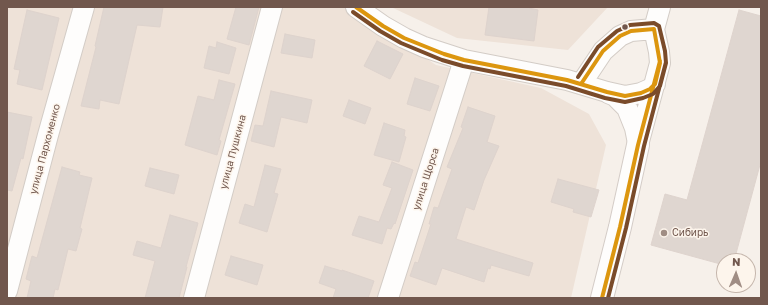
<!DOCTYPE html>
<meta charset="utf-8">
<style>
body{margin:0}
#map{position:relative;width:768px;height:305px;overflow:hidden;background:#f6f0ea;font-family:"Golos Text",sans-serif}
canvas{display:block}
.frame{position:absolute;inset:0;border:8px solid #71574d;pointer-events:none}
.north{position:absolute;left:716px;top:253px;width:40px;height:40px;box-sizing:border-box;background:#fdf5ec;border:1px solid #c5b6ac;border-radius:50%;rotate:2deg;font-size:11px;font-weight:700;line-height:16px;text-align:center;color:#71574d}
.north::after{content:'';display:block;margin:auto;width:14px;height:18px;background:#a08d84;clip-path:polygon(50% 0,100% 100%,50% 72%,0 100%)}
</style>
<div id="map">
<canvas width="768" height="305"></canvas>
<div class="frame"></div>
<div class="north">N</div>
</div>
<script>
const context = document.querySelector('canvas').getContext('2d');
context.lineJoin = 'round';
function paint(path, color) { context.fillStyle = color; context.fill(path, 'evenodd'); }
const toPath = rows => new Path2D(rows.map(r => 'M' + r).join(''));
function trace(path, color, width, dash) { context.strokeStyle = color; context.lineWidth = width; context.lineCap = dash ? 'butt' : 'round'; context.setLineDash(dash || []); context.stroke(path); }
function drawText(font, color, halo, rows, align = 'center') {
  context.font = font + ' "Golos Text",sans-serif'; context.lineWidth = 3; context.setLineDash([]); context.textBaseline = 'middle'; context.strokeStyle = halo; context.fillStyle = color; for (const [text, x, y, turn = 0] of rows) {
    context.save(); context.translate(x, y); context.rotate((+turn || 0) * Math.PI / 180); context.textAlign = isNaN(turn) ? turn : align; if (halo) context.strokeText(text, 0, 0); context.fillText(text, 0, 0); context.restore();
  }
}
paint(toPath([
 [7,7,348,7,436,65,541,88,589,114,606,145,571,298,7,298],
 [391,7,608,7,568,50,457,38]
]), '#eee2d8');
const building = toPath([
 [104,7,163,7,160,27,137,25,119,104,100,100,99,109,81,106,96,47,95,46,104,7],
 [236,7,259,7,249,45,227,39,236,7],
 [489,7,529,7,529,8,538,10,534,41,485,35,489,7],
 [27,10,59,18,42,90,17,84,20,70,14,69,27,10],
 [739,10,761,16,761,161,734,261,724,261,724,265,651,245,665,194,687,200,739,10],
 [285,34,315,40,312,58,281,53,285,34],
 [377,41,403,54,390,79,364,66,377,41],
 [217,42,236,48,229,74,204,68,209,46,216,48,217,42],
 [415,78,439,86,430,111,407,104,415,78],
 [219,80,235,84,219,140,221,141,217,155,185,145,198,96,214,100,219,80],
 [271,91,312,100,307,123,281,117,274,147,251,141,255,125,263,126,271,91],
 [349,100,371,108,365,124,343,116,349,100],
 [468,107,495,116,487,142,499,146,484,180,474,210,466,207,456,239,533,263,529,276,491,265,490,269,488,268,484,282,442,268,436,285,410,276,415,262,418,263,431,224,429,224,434,207,438,208,452,169,447,167,463,128,461,127,468,107],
 [7,112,32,117,23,159,21,158,12,191,7,190,7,112],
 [384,123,405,130,404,136,406,137,399,162,374,155,384,123],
 [392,162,413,170,395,224,394,223,391,229,387,228,382,244,352,235,359,216,379,222,392,188,383,185,392,162],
 [265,165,281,169,274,193,278,194,267,232,239,223,245,204,254,207,265,165],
 [62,167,80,172,79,175,92,178,80,228,82,229,76,251,68,249,58,290,55,289,53,298,27,298,31,281,26,279,32,256,37,258,62,167],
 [150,168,179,175,174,194,145,186,150,168],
 [558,179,599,190,591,217,573,212,574,209,551,202,558,179],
 [170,215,198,223,186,267,187,267,179,298,145,298,155,261,133,255,137,241,161,248,170,215],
 [231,256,263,265,257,285,225,275,231,256],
 [325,266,342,271,342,270,374,281,368,298,333,298,336,289,319,283,325,266]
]);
paint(building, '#dfd6d0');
trace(building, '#ded3cd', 1);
const street = toPath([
 [356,7,383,26,404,38,424,47,464,60,567,80,607,92,625,96,641,93,650,89,655,84],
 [654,29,660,7],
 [581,84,603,51,620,36,631,31,654,29,659,52,660,63,638,145],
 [608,93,615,96,627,108,635,128,638,143],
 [7,291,48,135,84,7],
 [194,298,272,7],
 [388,298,464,60]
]);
const secondary = toPath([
 [602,298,620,227,638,145]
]);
trace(street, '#d3ccc6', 22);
trace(secondary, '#d4ccc7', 24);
trace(street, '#fefdfc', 20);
trace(secondary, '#fefdfc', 22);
trace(toPath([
 [356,7,383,26,404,38,444,54,464,60,567,80,607,92,625,96,641,93,650,89,655,84,660,63,654,29,631,31,620,36,603,51,581,84],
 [602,298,620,227,638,145,660,61]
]), '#dc960f', 4);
trace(toPath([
 [353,12,380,31,401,43,442,60,463,66,566,86,605,98,625,102,643,98,653,94,660,86,666,63,665,51,659,26,654,23,630,25,617,31,598,47,578,77],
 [608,298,626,228,644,146,666,62]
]), '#7a4b2a', 4);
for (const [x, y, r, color] of [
 [625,27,3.5,"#71574d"],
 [664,233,4,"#a08d84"]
]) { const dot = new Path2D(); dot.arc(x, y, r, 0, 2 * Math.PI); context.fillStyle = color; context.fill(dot); trace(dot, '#fdf5ec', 1.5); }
drawText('10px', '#71574d', '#fdf5ec', [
 ["улица Пархоменко",45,149,-75],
 ["улица Пушкина",233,152,-75],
 ["улица Щорса",426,179,-72]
]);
drawText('10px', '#71574d', '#fdf5ec', [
 ["Сибирь",672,233]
], 'left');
</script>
